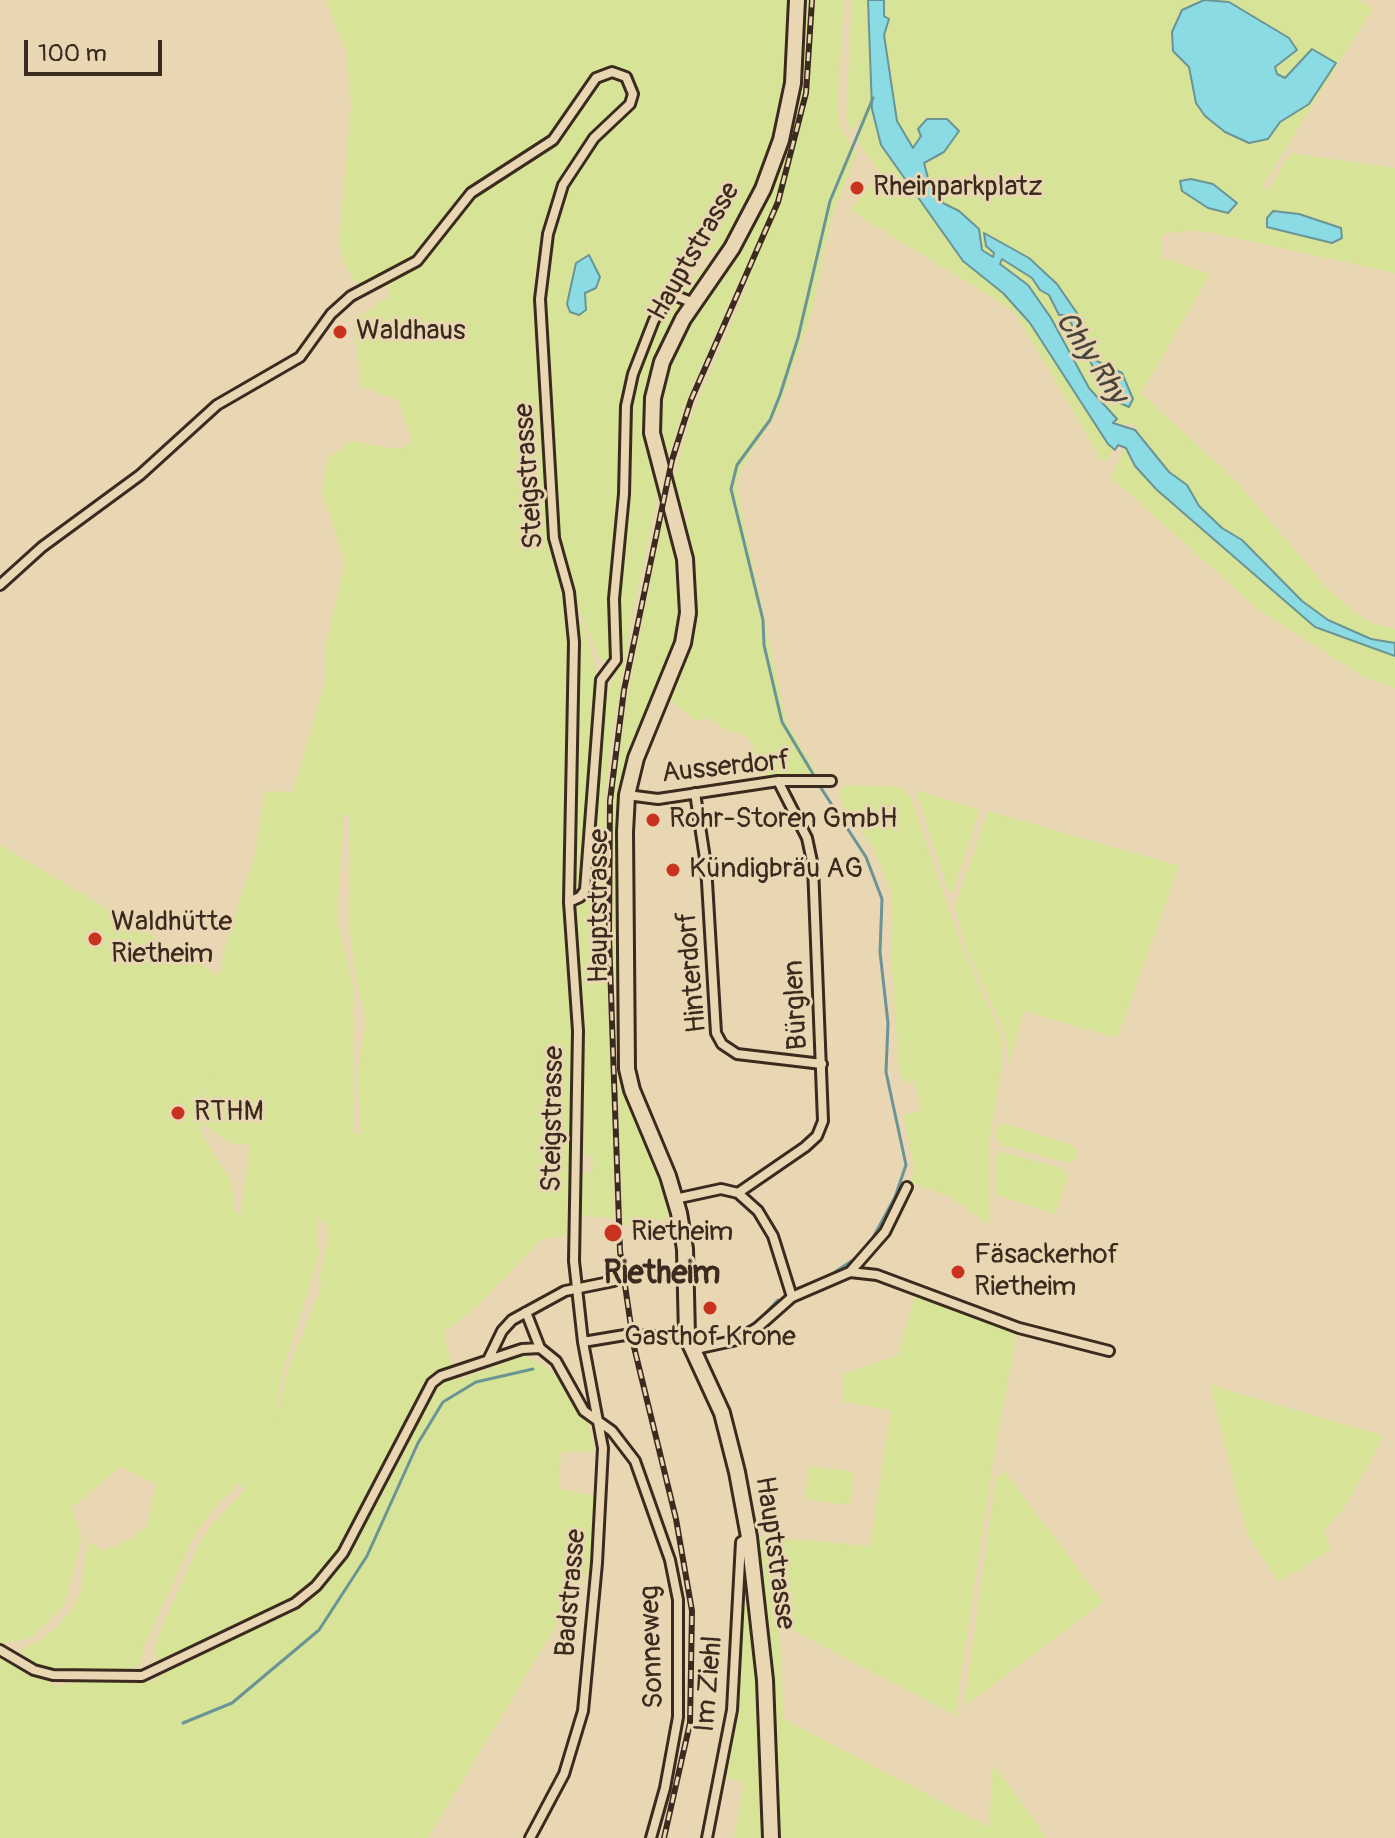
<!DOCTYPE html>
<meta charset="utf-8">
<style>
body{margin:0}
#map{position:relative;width:1395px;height:1838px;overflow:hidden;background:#e9d7b4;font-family:Pangolin,sans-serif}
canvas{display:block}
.scale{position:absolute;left:24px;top:40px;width:138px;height:36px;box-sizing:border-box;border:4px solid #3b2a1e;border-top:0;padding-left:10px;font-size:24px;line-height:28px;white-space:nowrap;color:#3b2a1e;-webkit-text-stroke:6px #e9d7b4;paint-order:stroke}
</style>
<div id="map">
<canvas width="1395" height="1838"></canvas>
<div class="scale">100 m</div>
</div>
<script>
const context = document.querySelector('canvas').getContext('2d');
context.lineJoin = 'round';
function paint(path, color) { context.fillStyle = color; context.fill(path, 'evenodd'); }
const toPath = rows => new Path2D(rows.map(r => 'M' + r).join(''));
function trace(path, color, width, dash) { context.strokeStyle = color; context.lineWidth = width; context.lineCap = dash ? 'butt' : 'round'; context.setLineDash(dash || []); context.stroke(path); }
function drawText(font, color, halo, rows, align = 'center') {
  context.font = font + ' Pangolin,sans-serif'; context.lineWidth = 6; context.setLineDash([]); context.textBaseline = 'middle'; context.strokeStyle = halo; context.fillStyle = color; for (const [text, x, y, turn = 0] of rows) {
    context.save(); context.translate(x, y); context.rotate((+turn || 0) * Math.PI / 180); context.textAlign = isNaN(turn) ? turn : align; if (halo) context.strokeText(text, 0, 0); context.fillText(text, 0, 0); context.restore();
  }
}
paint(toPath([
 [325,0,844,0,837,110,841,129,857,153,831,220,812,312,779,409,743,466,736,484,786,721,818,776,766,777,748,737,727,730,709,718,695,721,670,699,688,644,694,593,683,529,689,512,674,505,672,486,690,419,748,284,741,276,688,397,665,465,659,445,658,402,670,361,689,321,730,264,721,254,696,289,684,294,682,289,719,253,716,249,662,294,629,373,623,404,620,495,610,599,612,648,608,660,601,661,573,596,556,534,542,282,549,236,566,184,559,183,541,230,534,283,549,541,564,594,586,632,598,677,579,880,573,897,574,622,563,889,573,1032,569,1235,542,1239,477,1306,444,1332,450,1360,461,1379,522,1355,542,1364,566,1383,588,1421,595,1452,561,1452,559,1489,598,1496,589,1571,428,1838,0,1838,0,845,220,976,224,950,255,854,265,791,293,792,325,683,325,649,345,562,322,492,328,458,351,441,398,449,412,443,399,400,361,387,354,321,390,295,385,283,372,291,354,280,343,262,339,241,351,107,347,54],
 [350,813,349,926,355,973,366,1020,357,1075,361,1134,353,1133,354,988,337,919,344,816],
 [209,1070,203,1124,230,1143,250,1145,241,1213,235,1214,232,1184,200,1130],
 [316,1217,327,1226,327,1242,318,1285,323,1284,287,1372,275,1421,282,1373,319,1256],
 [120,1467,156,1484,147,1526,125,1542,103,1550,88,1541,81,1591,71,1611,52,1632,20,1651,22,1659,40,1669,82,1673,140,1667,144,1647,194,1536,214,1508,239,1483,245,1490,213,1523,197,1548,157,1638,154,1656,159,1659,178,1656,182,1662,151,1682,112,1676,55,1686,8,1653,2,1644,31,1638,64,1606,82,1537,71,1508],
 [852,0,1358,0,1373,8,1263,185,1268,191,1290,153,1395,168,1395,273,1198,230,1162,234,1161,257,1210,274,1141,393,1236,481,1325,586,1350,609,1372,623,1395,629,1395,688,1364,677,1259,610,1111,477,1135,426,1127,422,1107,461,1101,459,1015,312,850,210,879,172,856,139,859,120,851,132,846,118],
 [678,301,682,311,648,393,645,418,649,456,659,488,633,613,610,747,605,801,605,936,614,1160,613,1218,577,1216,578,1172,592,1173,593,1156,579,1154,572,920,588,882,604,700,620,664,618,602,628,494,630,407,642,357,658,320],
 [665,510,679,559,682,617,677,644,625,765,616,834,621,1067,662,1186,669,1218,623,1226,613,930,614,794,628,693],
 [845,785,900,787,910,796,962,948,1001,1034,1002,1066,990,1135,990,1226,950,1197,911,1182,914,1166,903,1115,921,1111,915,1081,905,1082,899,1072,891,956,892,893,873,848,843,806,839,793],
 [916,790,980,810,952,894,948,891],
 [988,811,1179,866,1117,1038,1024,1011,1008,1065,1006,1035,966,948,955,907],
 [1005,1124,1072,1145,1077,1151,1074,1160,1068,1163,1002,1145,996,1138,997,1125],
 [1000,1151,1063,1169,1068,1178,1055,1214,995,1194,995,1159],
 [916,1292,1017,1333,996,1444,961,1674,956,1711,960,1718,779,1623,784,1719,989,1827,993,1763,1047,1838,779,1838,776,1716,756,1536,870,1546,891,1410,843,1402,844,1374,898,1355],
 [1210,1385,1383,1436,1349,1501,1323,1533,1332,1549,1279,1582,1247,1534],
 [809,1466,854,1472,850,1505,805,1499],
 [1005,1472,1103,1602,964,1707,996,1477],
 [744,1550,764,1746,765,1838,734,1838,744,1783,725,1777,735,1711]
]), '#d7e396');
const water = toPath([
 [868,0,884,0,884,16,889,19,884,35,897,121,913,148,921,136,918,129,927,119,947,119,959,131,944,152,924,163,928,178,942,195,943,203,959,211,979,229,982,250,993,257,994,253,986,246,984,233,1029,258,1057,284,1079,316,1085,347,1097,361,1122,373,1133,399,1129,407,1115,401,1104,389,1067,315,1059,315,1049,295,1040,290,1032,278,1002,259,1000,264,1028,285,1051,318,1089,388,1117,419,1113,423,1135,430,1169,472,1187,485,1199,506,1222,528,1242,540,1302,601,1328,620,1371,639,1395,643,1395,656,1315,627,1157,490,1135,466,1126,448,1118,445,1115,450,1108,444,1030,323,1003,293,963,261,881,145,872,109,868,0],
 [1204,0,1229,2,1289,38,1297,50,1275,67,1277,74,1285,78,1312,49,1336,63,1309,104,1280,122,1268,139,1249,143,1225,132,1205,116,1196,103,1189,67,1173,51,1172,32,1182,10,1204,0],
 [1191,179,1213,184,1237,203,1228,213,1208,208,1182,191,1180,181,1191,179],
 [1273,211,1299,214,1341,228,1342,238,1332,243,1267,227,1267,218,1273,211],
 [589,255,600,277,596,288,585,293,586,310,579,315,570,312,567,304,576,263,589,255]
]);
paint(water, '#8adbe4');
trace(water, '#6a9495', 2);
trace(toPath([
 [813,774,782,722,764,645,763,620,731,489,737,465,770,420,780,395,798,338,830,201,873,98],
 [819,785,866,857,882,899,880,952,888,1023,886,1072,906,1165,895,1197,869,1245],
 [832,1274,859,1256],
 [739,1333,759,1320,778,1300],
 [183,1723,232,1703,319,1630,367,1556,418,1443,443,1402,476,1382,533,1369]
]), '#6a9495', 3);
const minor = toPath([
 [671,294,694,303],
 [0,585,42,547,140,475,217,405,300,357,331,314,351,296,417,261,471,193,553,140,596,78,612,72,626,77,633,94,630,104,594,138,563,185,548,234,540,299,554,538,569,592,574,642,569,902,578,1031,574,1261,583,1342,603,1448,597,1563,583,1711,564,1774,530,1838],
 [695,793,706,865,716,1033,722,1044,737,1054,822,1064],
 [627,795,658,799,778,781,831,781],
 [569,902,580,897,585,890,601,680,616,660,614,599,624,494,626,406,633,374,654,320,676,289],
 [738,1193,805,1147,817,1136,823,1121,813,866,807,838,778,781],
 [675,1199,721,1189,738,1193,758,1211,773,1236,792,1297],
 [850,1272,885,1232,907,1187],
 [526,1312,540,1348],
 [583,1342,625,1335,687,1337],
 [691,1350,737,1340,757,1328,792,1297,850,1272,877,1275,1019,1328,1109,1351],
 [488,1360,502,1331,512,1320,565,1291,614,1281],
 [0,1650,34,1670,53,1675,142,1676,295,1603,316,1586,343,1553,432,1383,441,1376,522,1349,540,1348,556,1361,584,1411,612,1431,635,1461,670,1560,678,1600,678,1717,665,1788,651,1838],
 [707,1838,732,1710,741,1542,749,1537]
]);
const primary = toPath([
 [771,1838,765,1680,749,1537,737,1472,722,1413,687,1337,685,1249,679,1213,668,1176,632,1090,627,1069,625,832,627,795,636,758,683,643,688,613,685,559,652,433,653,398,662,362,683,319,732,248,763,189,781,140,793,83,797,0]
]);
trace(minor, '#3b2a1e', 14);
trace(primary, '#3b2a1e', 20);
trace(minor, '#e9d7b4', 8);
trace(primary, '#e9d7b4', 14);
const rail = toPath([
 [664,1838,690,1723,692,1611,676,1519,634,1347,620,1251,609,936,610,801,624,690,672,460,691,400,778,202,806,93,812,0]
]);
trace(rail, '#3b2a1e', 6);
trace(rail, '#e9d7b4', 3, [9]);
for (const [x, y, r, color] of [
 [857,188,8,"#c8321e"],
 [340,332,8,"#c8321e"],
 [653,820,8,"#c8321e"],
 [673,870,8,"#c8321e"],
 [95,939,8,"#c8321e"],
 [178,1113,8,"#c8321e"],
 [613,1233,10,"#c8321e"],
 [958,1272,8,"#c8321e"],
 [710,1308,8,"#c8321e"]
]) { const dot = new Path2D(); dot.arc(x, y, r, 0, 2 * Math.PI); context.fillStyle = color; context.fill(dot); trace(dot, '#e9d7b4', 3); }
drawText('28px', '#3b2a1e', '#e9d7b4', [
 ["Rheinparkplatz",873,188],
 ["Waldhaus",356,332],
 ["Rohr-Storen GmbH",669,820],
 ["Kündigbräu AG",689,870],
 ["Waldhütte",111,923],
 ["Rietheim",111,955],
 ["RTHM",194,1113],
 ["Rietheim",631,1233],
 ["Fäsackerhof",974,1256],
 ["Rietheim",974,1288],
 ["Gasthof Krone",710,1338,"center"]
], 'left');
drawText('28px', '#3b2a1e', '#e9d7b4', [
 ["Hauptstrasse",695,252,-60],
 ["Steigstrasse",530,476,-94],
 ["Ausserdorf",726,768,-6],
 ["Hauptstrasse",600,906,-90],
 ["Hinterdorf",693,972,-95],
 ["Bürglen",797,1005,-93],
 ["Steigstrasse",554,1119,-89],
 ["Hauptstrasse",774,1553,82],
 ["Badstrasse",572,1593,-85],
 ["Sonneweg",653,1647,-92],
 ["Im Ziehl",710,1684,-85]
]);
drawText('italic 30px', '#47453c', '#e9d7b4', [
 ["Chly Rhy",1090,358,56]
]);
drawText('bold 32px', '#3b2a1e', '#e9d7b4', [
 ["Rietheim",662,1275]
]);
</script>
